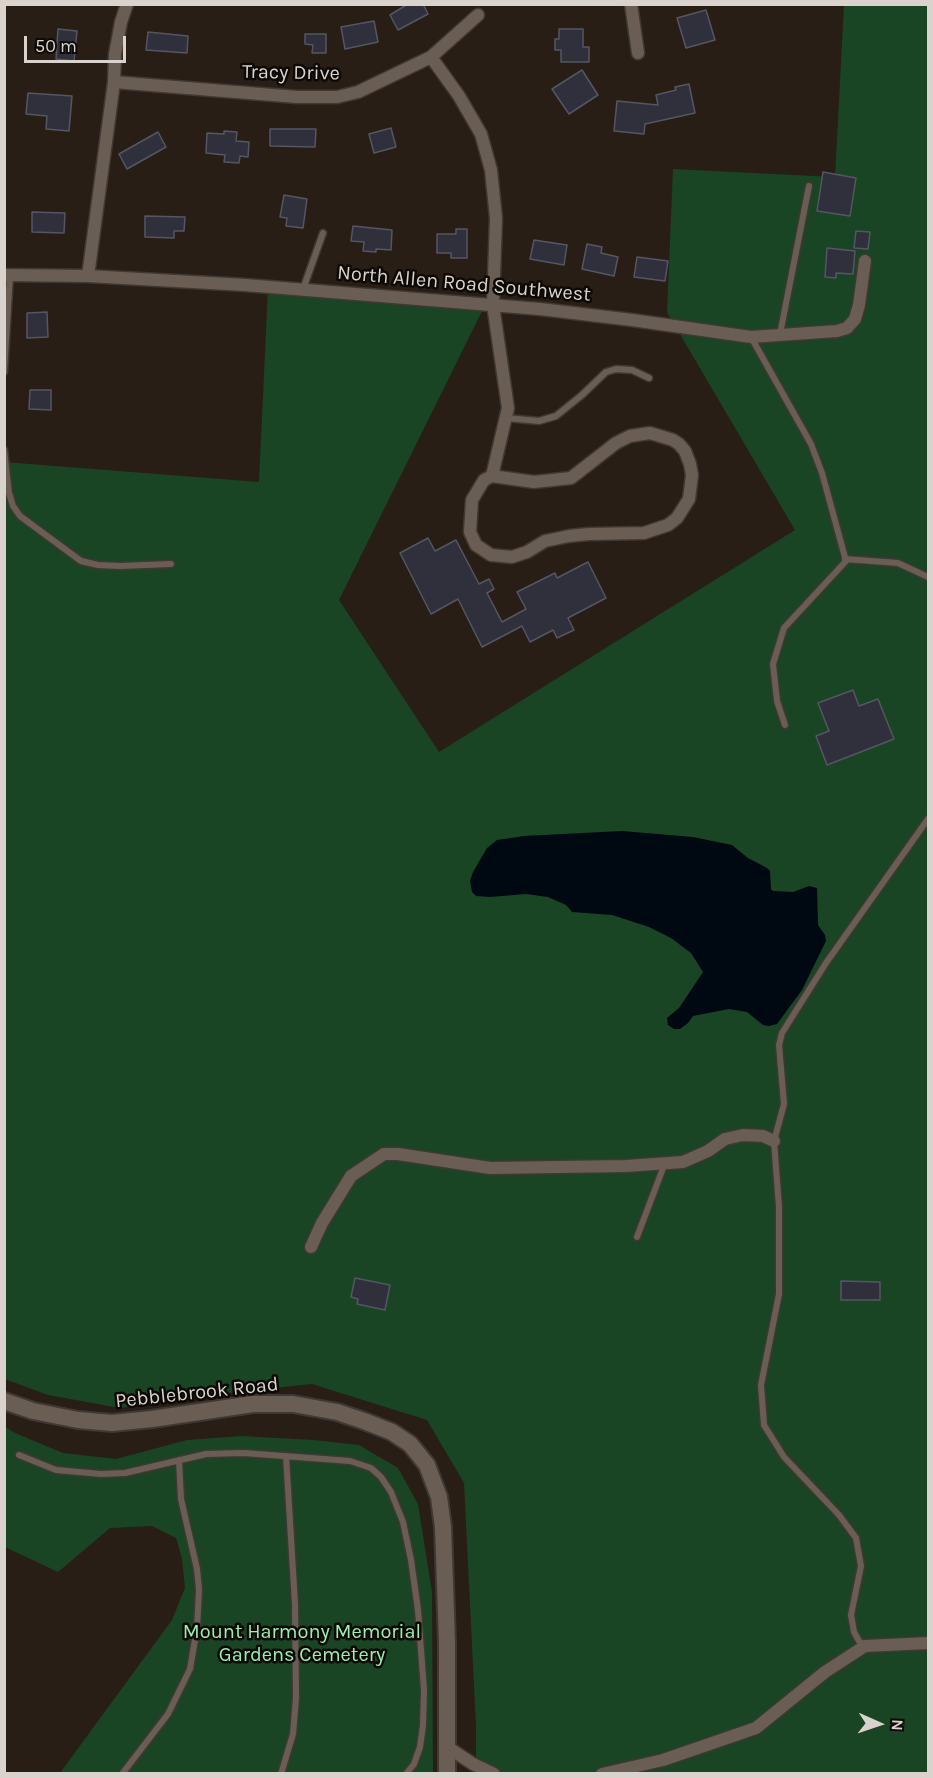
<!DOCTYPE html>
<style>
body{margin:0}
#map{position:relative;width:933px;height:1778px;overflow:hidden;background:#281e15;font-family:Karla,sans-serif}
canvas{display:block}
.frame{position:absolute;inset:0;border:6px solid #d9d2cd;pointer-events:none}
.north{position:absolute;left:849px;top:1694px;width:60px;height:60px;-webkit-text-stroke:4px #0d0906;paint-order:stroke;rotate:93deg;font-size:16px;font-weight:700;line-height:24px;text-align:center;color:#d9d2cd}
.north::after{content:'';display:block;margin:auto;width:21px;height:27px;background:#d9d2cd;clip-path:polygon(50% 0,100% 100%,50% 72%,0 100%)}
.scale{position:absolute;left:24px;top:36px;width:102px;height:27px;box-sizing:border-box;border:3px solid #d9d2cd;border-top:0;padding-left:8px;font-size:18px;line-height:21px;white-space:nowrap;color:#d9d2cd;-webkit-text-stroke:4px #0d0906;paint-order:stroke}
</style>
<div id="map">
<canvas width="933" height="1778"></canvas>
<div class="frame"></div>
<div class="north">N</div>
<div class="scale">50 m</div>
</div>
<script>
const context = document.querySelector('canvas').getContext('2d');
context.lineJoin = 'round';
function paint(path, color) { context.fillStyle = color; context.fill(path, 'evenodd'); }
const toPath = rows => new Path2D(rows.map(r => 'M' + r).join(''));
function trace(path, color, width, dash) { context.strokeStyle = color; context.lineWidth = width; context.lineCap = dash ? 'butt' : 'round'; context.setLineDash(dash || []); context.stroke(path); }
function drawText(font, color, halo, rows, align = 'center') {
  context.font = font + ' Karla,sans-serif'; context.lineWidth = 5; context.setLineDash([]); context.textBaseline = 'middle'; context.strokeStyle = halo; context.fillStyle = color; for (const [text, x, y, turn = 0] of rows) {
    context.save(); context.translate(x, y); context.rotate((+turn || 0) * Math.PI / 180); context.textAlign = isNaN(turn) ? turn : align; if (halo) context.strokeText(text, 0, 0); context.fillText(text, 0, 0); context.restore();
  }
}
paint(toPath([
 [844,5,928,5,928,1773,476,1773,476,1726,464,1483,427,1420,312,1384,244,1391,120,1408,48,1395,5,1379,4,462,259,482,268,288,488,299,339,600,439,752,795,530,667,312,673,169,835,177],
 [5,1427,15,1433,63,1453,116,1459,187,1440,242,1436,313,1440,359,1445,398,1468,418,1504,432,1592,433,1773,60,1773,172,1620,185,1588,182,1559,176,1538,152,1526,110,1528,58,1572,5,1547]
]), '#194525');
paint(toPath([
 [622,831,693,837,732,845,748,858,767,868,770,871,771,889,773,891,793,892,809,886,817,888,818,925,825,935,826,941,802,990,777,1024,769,1026,763,1025,747,1012,729,1009,693,1016,688,1023,680,1029,674,1029,668,1025,667,1018,679,1008,703,972,691,953,671,938,649,927,612,915,572,912,566,905,548,897,526,894,490,897,476,896,472,892,470,881,473,872,487,848,497,840,524,836]
]), '#000812');
const building = toPath([
 [408,4,423,4,428,14,398,30,390,15,408,4],
 [706,10,715,40,686,48,677,18,706,10],
 [374,21,378,42,345,49,341,27,374,21],
 [58,29,77,31,74,61,56,59,58,29],
 [559,29,583,29,583,47,589,47,589,62,561,62,561,50,555,50,555,39,559,39,559,29],
 [148,32,188,36,187,53,146,50,148,32],
 [305,34,326,34,326,53,312,53,313,45,305,44,305,34],
 [582,70,598,95,569,114,552,89,582,70],
 [689,84,695,113,645,124,644,134,614,131,617,101,658,105,656,95,676,90,675,87,689,84],
 [28,93,72,96,69,131,46,129,47,116,26,114,28,93],
 [391,128,396,147,374,153,369,134,391,128],
 [270,129,316,129,315,147,270,146,270,129],
 [224,131,237,132,236,141,249,142,248,157,240,156,239,163,224,162,225,155,206,153,207,133,224,134,224,131],
 [158,132,166,147,127,169,119,154,158,132],
 [823,172,856,178,850,216,817,211,823,172],
 [284,195,307,199,303,228,286,226,287,218,280,217,284,195],
 [32,212,65,213,64,233,32,232,32,212],
 [145,216,185,217,184,231,174,231,174,238,145,237,145,216],
 [353,226,392,230,391,250,376,249,376,252,363,251,364,242,351,241,353,226],
 [456,229,467,229,467,258,451,258,451,253,437,253,437,234,456,234,456,229],
 [856,231,870,232,868,249,854,248,856,231],
 [534,240,567,245,564,265,530,259,534,240],
 [587,244,602,247,601,253,618,257,614,276,582,269,587,244],
 [827,248,855,251,853,274,836,273,836,278,825,277,827,248],
 [637,257,668,261,665,281,634,277,637,257],
 [47,312,48,337,27,338,27,313,47,312],
 [30,390,51,390,51,410,29,409,30,390],
 [428,538,435,551,456,540,479,584,489,579,494,589,487,593,502,622,526,609,517,592,555,573,557,578,588,562,606,598,568,618,574,630,557,638,553,630,530,642,522,626,482,647,458,599,431,614,400,553,428,538],
 [853,690,859,706,878,699,894,739,827,765,816,736,829,731,818,703,853,690],
 [355,1278,390,1285,385,1310,357,1304,358,1299,351,1297,355,1278],
 [841,1281,880,1282,880,1300,841,1300,841,1281]
]);
paint(building, '#2f303c');
trace(building, '#555663', 1.5);
const lane = toPath([
 [303,289,323,233],
 [780,334,809,186],
 [751,337,811,444,822,473,846,561,784,628,773,664,777,701,785,725],
 [4,372,10,275],
 [506,418,539,421,556,416,582,395,606,372,616,369,632,370,649,378],
 [4,450,9,493,13,506,20,516,66,550,81,561,98,565,120,566,171,564],
 [845,559,898,563,928,577],
 [637,1237,665,1163],
 [19,1455,56,1470,101,1474,125,1473,206,1454,244,1453,350,1461,371,1468,381,1477,391,1492,403,1522,411,1560,418,1610,424,1690,423,1725,420,1747,414,1764,406,1774],
 [865,1646,859,1641,854,1632,851,1615,861,1566,856,1538,839,1515,784,1457,764,1425,761,1385,779,1294,779,1207,774,1141,784,1104,779,1045,782,1033,826,963,928,819],
 [122,1774,168,1714,190,1669,197,1628,199,1590,197,1569,181,1499,179,1460],
 [281,1774,293,1734,296,1698,295,1604,286,1456]
]);
const street = toPath([
 [631,4,638,53],
 [431,57,459,96,481,134,491,170,496,218,493,305,508,408,492,476],
 [114,82,297,97,337,97,358,92,431,57,478,15],
 [4,275,88,276,245,285,540,309,632,320,751,337,837,331,847,328,855,319,859,305,865,261],
 [88,276,114,82,115,54,121,22,127,4],
 [650,433,673,440,679,444,685,451,690,464,692,475,689,499,677,518,668,525,644,533,589,534,569,536,545,541,527,552,512,557,491,555,476,545,470,532,472,500,484,480,492,476,534,482,571,478,616,443,630,436,650,433],
 [311,1247,322,1223,351,1176,384,1154,398,1154,490,1168,626,1166,683,1162,708,1151,725,1139,743,1135,763,1136,774,1141],
 [446,1746,473,1764,494,1774],
 [602,1774,663,1760,756,1728,825,1672,865,1646,928,1643]
]);
const secondary = toPath([
 [4,1401,33,1411,78,1420,112,1423,152,1419,253,1404,293,1404,337,1412,364,1421,392,1432,410,1444,427,1465,439,1497,443,1527,447,1642,447,1774]
]);
trace(lane, '#403833', 9);
trace(street, '#403833', 15);
trace(secondary, '#403833', 20);
trace(lane, '#6a5e54', 6);
trace(street, '#6a5e54', 12);
trace(secondary, '#6a5e54', 16);
drawText('20px', '#d9d2cd', '#0d0906', [
 ["Tracy Drive",291,73,1],
 ["North Allen Road Southwest",464,284,5],
 ["Pebblebrook Road",197,1393,-6]
]);
drawText('20px', '#9beeac', '#0d0906', [
 ["Mount Harmony Memorial",302,1632],
 ["Gardens Cemetery",302,1655]
]);
</script>
